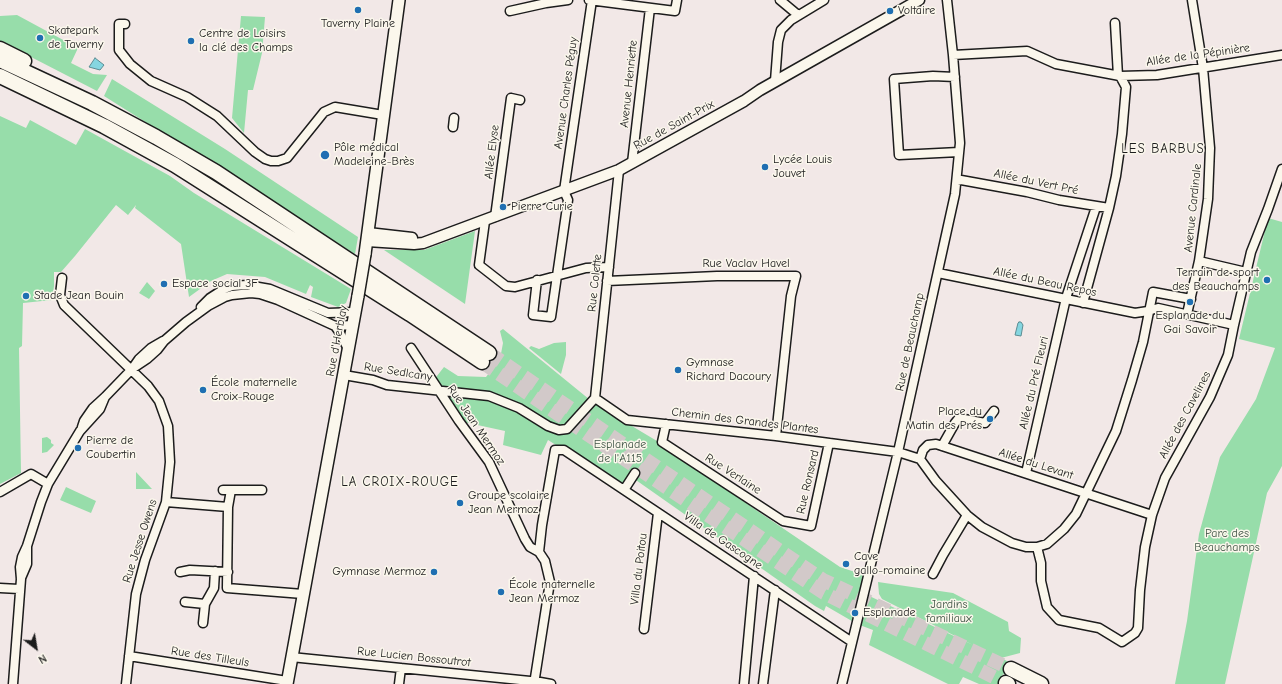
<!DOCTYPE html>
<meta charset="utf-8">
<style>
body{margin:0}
#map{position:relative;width:1282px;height:684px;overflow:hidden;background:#f2e8e7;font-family:"Comic Neue",sans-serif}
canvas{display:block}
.north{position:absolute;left:16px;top:628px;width:40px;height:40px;-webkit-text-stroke:3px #fbf7ec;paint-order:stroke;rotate:149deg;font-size:11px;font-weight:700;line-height:16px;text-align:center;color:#1c1c1c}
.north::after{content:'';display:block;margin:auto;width:14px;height:18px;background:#1c1c1c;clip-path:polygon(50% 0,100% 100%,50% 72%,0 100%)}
</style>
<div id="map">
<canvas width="1282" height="684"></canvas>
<div class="north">N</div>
</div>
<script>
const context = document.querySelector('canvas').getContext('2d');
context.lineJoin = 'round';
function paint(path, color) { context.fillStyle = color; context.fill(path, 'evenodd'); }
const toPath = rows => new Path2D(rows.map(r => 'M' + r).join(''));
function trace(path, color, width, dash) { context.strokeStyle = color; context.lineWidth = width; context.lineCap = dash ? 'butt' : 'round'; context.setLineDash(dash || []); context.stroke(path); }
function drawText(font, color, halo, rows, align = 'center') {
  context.font = font + ' "Comic Neue",sans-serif'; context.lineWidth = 3; context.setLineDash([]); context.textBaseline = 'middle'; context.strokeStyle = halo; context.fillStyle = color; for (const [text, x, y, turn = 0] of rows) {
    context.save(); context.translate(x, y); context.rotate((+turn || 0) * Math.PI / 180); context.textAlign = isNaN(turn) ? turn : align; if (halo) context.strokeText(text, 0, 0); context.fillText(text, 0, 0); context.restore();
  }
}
paint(toPath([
 [17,15,78,48,71,63,93,74,107,75,97,91,0,41,0,16],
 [241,16,265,17,262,53,253,90,248,90,244,133,232,118],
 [112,79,225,149,358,237,355,254,104,96],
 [0,116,26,128,30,120,76,145,85,129,170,176,194,193,351,289,346,303,338,307,311,297,313,287,310,285,306,294,265,277,227,274,211,281,189,297,181,244,135,208,136,205,128,215,116,205,75,256,61,272,54,272,54,286,52,300,23,303,22,346,19,348,21,473,0,484],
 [1268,218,1282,222,1282,466,1267,493,1225,684,1175,684,1187,621,1199,534,1220,457,1256,399,1275,348,1239,339],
 [475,231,465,304,384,250,424,250],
 [147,282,155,291,149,299,139,293],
 [503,329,595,404,662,444,756,510,840,567,867,576,863,593,973,645,882,599,879,594,878,582,953,593,1008,622,1009,631,1021,638,1020,653,1001,658,1013,664,1009,670,1003,684,979,684,963,677,959,684,948,684,869,645,873,630,857,624,826,606,824,611,815,606,633,478,625,489,548,440,541,455,503,445,505,431,459,421,433,381,444,367,458,376,486,377,500,359,503,343,500,331],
 [566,342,566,355,561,374,529,348,531,346,539,349,554,343],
 [47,437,51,440,51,443,54,445,47,452,42,453,42,438],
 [136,472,152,489,136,489],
 [66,487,96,501,91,513,60,500]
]), '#97ddaa');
const water = toPath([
 [95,58,104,65,100,70,89,67,95,58],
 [1019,322,1021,322,1023,325,1021,336,1015,335,1018,323,1019,322]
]);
paint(water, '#85d6e0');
trace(water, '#5b8c92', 1);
trace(toPath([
 [489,353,823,580,1011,669],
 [482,362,593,438,824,593,1006,683]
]), '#d2c9c9', 14, [14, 7]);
const minor = toPath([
 [589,0,675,11,677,0],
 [780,0,798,15],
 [510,11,546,3,568,0],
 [1115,23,1118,76],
 [125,24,119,24,119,50,130,64,151,81,187,97,217,116,255,152,265,159,271,161,278,161,287,158,324,112,335,107,383,115],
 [953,55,1027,51,1056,64,1120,76,1157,75,1282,55],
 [955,77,933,76,894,79,899,155,959,152],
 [775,81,778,42,781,30,791,20,824,0],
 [453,127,454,118],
 [632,163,650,8],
 [957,181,961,180,1027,192,1059,200,1109,208],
 [495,217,511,98,520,100],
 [485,221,479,265,506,286,515,287,586,268,609,267],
 [1199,261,1246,272],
 [938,273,1135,313,1148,311,1158,308,1234,325],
 [62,278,60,295,64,305,148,386,159,401,168,426,170,462,166,502,145,560,136,594,126,684],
 [537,280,533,315,551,317,568,200,564,191,565,184,592,0],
 [607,281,717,276,796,276,791,296,776,436],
 [1083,303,1109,208,1116,176,1122,134,1126,87,1120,76],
 [201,307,210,298,224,289,232,286,247,285,270,289,328,313,356,312],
 [1187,314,1199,261,1208,199,1210,148,1203,68,1192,0],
 [335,326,340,333,348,349],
 [411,348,459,421,489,462,525,539,530,547,539,552,545,561,550,582,534,684],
 [132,369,147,359,157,350,164,341,186,322,208,306,225,297,232,295,251,293,260,294,278,300,335,326,353,325],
 [344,375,373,380,387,385,489,396,519,408,548,426,559,430,567,429,595,398],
 [595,398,627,420,776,436,898,452,920,459,936,481,967,515,982,527,1012,543,1026,547,1037,547,1047,544,1064,529,1076,514,1116,431,1132,380,1143,342,1153,292,1191,299],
 [595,398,619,170],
 [666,424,662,442,783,521,811,526,829,443],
 [82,427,84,421,93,408,105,397,132,369,139,359,151,348,163,341],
 [942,446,955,423,959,418,985,423,994,411],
 [920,459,923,450,928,445,936,444,1152,515],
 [1026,473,1066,298,1096,207],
 [223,490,231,490],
 [624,490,635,473],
 [0,492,31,474,48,484],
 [166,502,228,507,227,588,303,594],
 [228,507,231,490,262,490],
 [1037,547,1041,563,1041,581,1047,607,1059,620,1099,628,1122,642,1135,633,1138,628,1140,590,1145,547,1152,515,1165,478,1210,397,1228,355,1234,325,1251,252,1268,209,1282,169],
 [539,552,542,525,555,450,564,450,852,642],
 [180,572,190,570,228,572],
 [933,574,943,555,967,515],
 [21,578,27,564,27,547],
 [0,588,19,589],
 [185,602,205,604,203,623],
 [205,604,214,588,215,571],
 [644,629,658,513],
 [129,656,287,681],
 [291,657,540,682,551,684],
 [13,684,21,579,20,567,22,557,27,546,41,502,48,484,80,431,100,409,105,397],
 [399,684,401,668],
 [744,684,754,576],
 [763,684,775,590],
 [842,684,898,452,955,194,960,143,953,55,947,0]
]);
const tertiary = toPath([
 [368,233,412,238],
 [367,241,414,244,423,243,619,170,744,101,760,90,919,0]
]);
const secondary = toPath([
 [365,254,399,0],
 [287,684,358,296]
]);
const motorway = toPath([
 [0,49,24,61],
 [0,60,92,103,156,137,216,172,489,353],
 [0,76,104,126,175,165,410,314,482,362],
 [1011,669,1041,684],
 [1006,683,1008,684]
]);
trace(minor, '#1c1c1c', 11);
trace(tertiary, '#1c1c1c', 13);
trace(secondary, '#1c1c1c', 14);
trace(motorway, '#1c1c1c', 17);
trace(minor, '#fbf7ec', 8);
trace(tertiary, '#fbf7ec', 10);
trace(secondary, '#fbf7ec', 11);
trace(motorway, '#fbf7ec', 14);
const secondaryBridge = toPath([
 [358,296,365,254]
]);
trace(secondaryBridge, '#1c1c1c', 14, []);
trace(secondaryBridge, '#fbf7ec', 11);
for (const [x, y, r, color] of [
 [358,10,4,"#1f6fb2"],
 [890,11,4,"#1f6fb2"],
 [40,38,4,"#1f6fb2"],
 [191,41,4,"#1f6fb2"],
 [325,155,5,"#1f6fb2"],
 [765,167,4,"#1f6fb2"],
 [503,207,4,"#1f6fb2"],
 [1267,280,4,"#1f6fb2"],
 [164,284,4,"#1f6fb2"],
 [26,296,4,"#1f6fb2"],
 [1190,302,4,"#1f6fb2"],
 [678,370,4,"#1f6fb2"],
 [203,390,4,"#1f6fb2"],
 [990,419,4,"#1f6fb2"],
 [78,448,4,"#1f6fb2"],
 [460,503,4,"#1f6fb2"],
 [846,564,4,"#1f6fb2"],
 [434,572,4,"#1f6fb2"],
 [501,592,4,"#1f6fb2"],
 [855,613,4,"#1f6fb2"]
]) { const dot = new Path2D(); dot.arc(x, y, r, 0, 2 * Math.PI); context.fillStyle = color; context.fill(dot); trace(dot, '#fbf7ec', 1.5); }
drawText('12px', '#1c1c1c', '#fbf7ec', [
 ["Voltaire",898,11],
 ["Taverny Plaine",358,24,"center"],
 ["Skatepark",48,31],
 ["de Taverny",48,45],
 ["Centre de Loisirs",199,34],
 ["la clé des Champs",199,48],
 ["Pôle médical",334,148],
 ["Madeleine-Brès",334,162],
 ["Lycée Louis",773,160],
 ["Jouvet",773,174],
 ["Pierre Curie",511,207],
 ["Terrain de sport",1259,273,"right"],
 ["des Beauchamps",1259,287,"right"],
 ["Espace social 3F",172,284],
 ["Stade Jean Bouin",34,296],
 ["Esplanade du",1190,316,"center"],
 ["Gai Savoir",1190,330,"center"],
 ["Gymnase",686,363],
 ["Richard Dacoury",686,377],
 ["École maternelle",211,383],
 ["Croix-Rouge",211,397],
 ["Place du",982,412,"right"],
 ["Matin des Prés",982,426,"right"],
 ["Pierre de",86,441],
 ["Coubertin",86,455],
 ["Groupe scolaire",468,496],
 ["Jean Mermoz",468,510],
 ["Cave",854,557],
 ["gallo-romaine",854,571],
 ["Gymnase Mermoz",426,572,"right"],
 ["École maternelle",509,585],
 ["Jean Mermoz",509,599],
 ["Esplanade",863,613]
], 'left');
drawText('12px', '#1c1c1c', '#fbf7ec', [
 ["Allée de la Pépinière",1198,55,-8],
 ["Avenue Henriette",629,84,-84],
 ["Avenue Charles Péguy",566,93,-82],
 ["Rue de Saint-Prix",674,125,-29],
 ["Allée Elyse",492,152,-83],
 ["Allée du Vert Pré",1036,182,12],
 ["Avenue Cardinale",1193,208,-84],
 ["Rue Vaclav Havel",746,264],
 ["Allée du Beau Repos",1045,282,12],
 ["Rue Colette",595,283,-84],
 ["Rue d'Herblay",337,341,-79],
 ["Rue de Beauchamp",910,342,-78],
 ["Rue Sedlcany",398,372,9],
 ["Allée du Pré Fleuri",1034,383,-77],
 ["Allée des Cavelines",1185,415,-62],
 ["Chemin des Grandes Plantes",745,421,7],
 ["Rue Jean Mermoz",476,425,56],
 ["Allée du Levant",1036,464,18],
 ["Rue Verlaine",733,474,33],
 ["Rue Ronsard",808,482,-77],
 ["Rue Jesse Owens",140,541,-72],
 ["Villa de Gascogne",723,541,34],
 ["Villa du Poitou",639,569,-83],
 ["Rue des Tilleuls",210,657,9],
 ["Rue Lucien Bossoutrot",414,657,6]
]);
drawText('12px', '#415647', '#fbf7ec', [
 ["Esplanade",620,445],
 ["de l'A115",620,459],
 ["Parc des",1227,534],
 ["Beauchamps",1227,548],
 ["Jardins",949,605],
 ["familiaux",949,619]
]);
context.letterSpacing = '1px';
drawText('13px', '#1c1c1c', '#fbf7ec', [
 ["LES BARBUS",1163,149],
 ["LA CROIX-ROUGE",400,482]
]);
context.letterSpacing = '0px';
</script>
